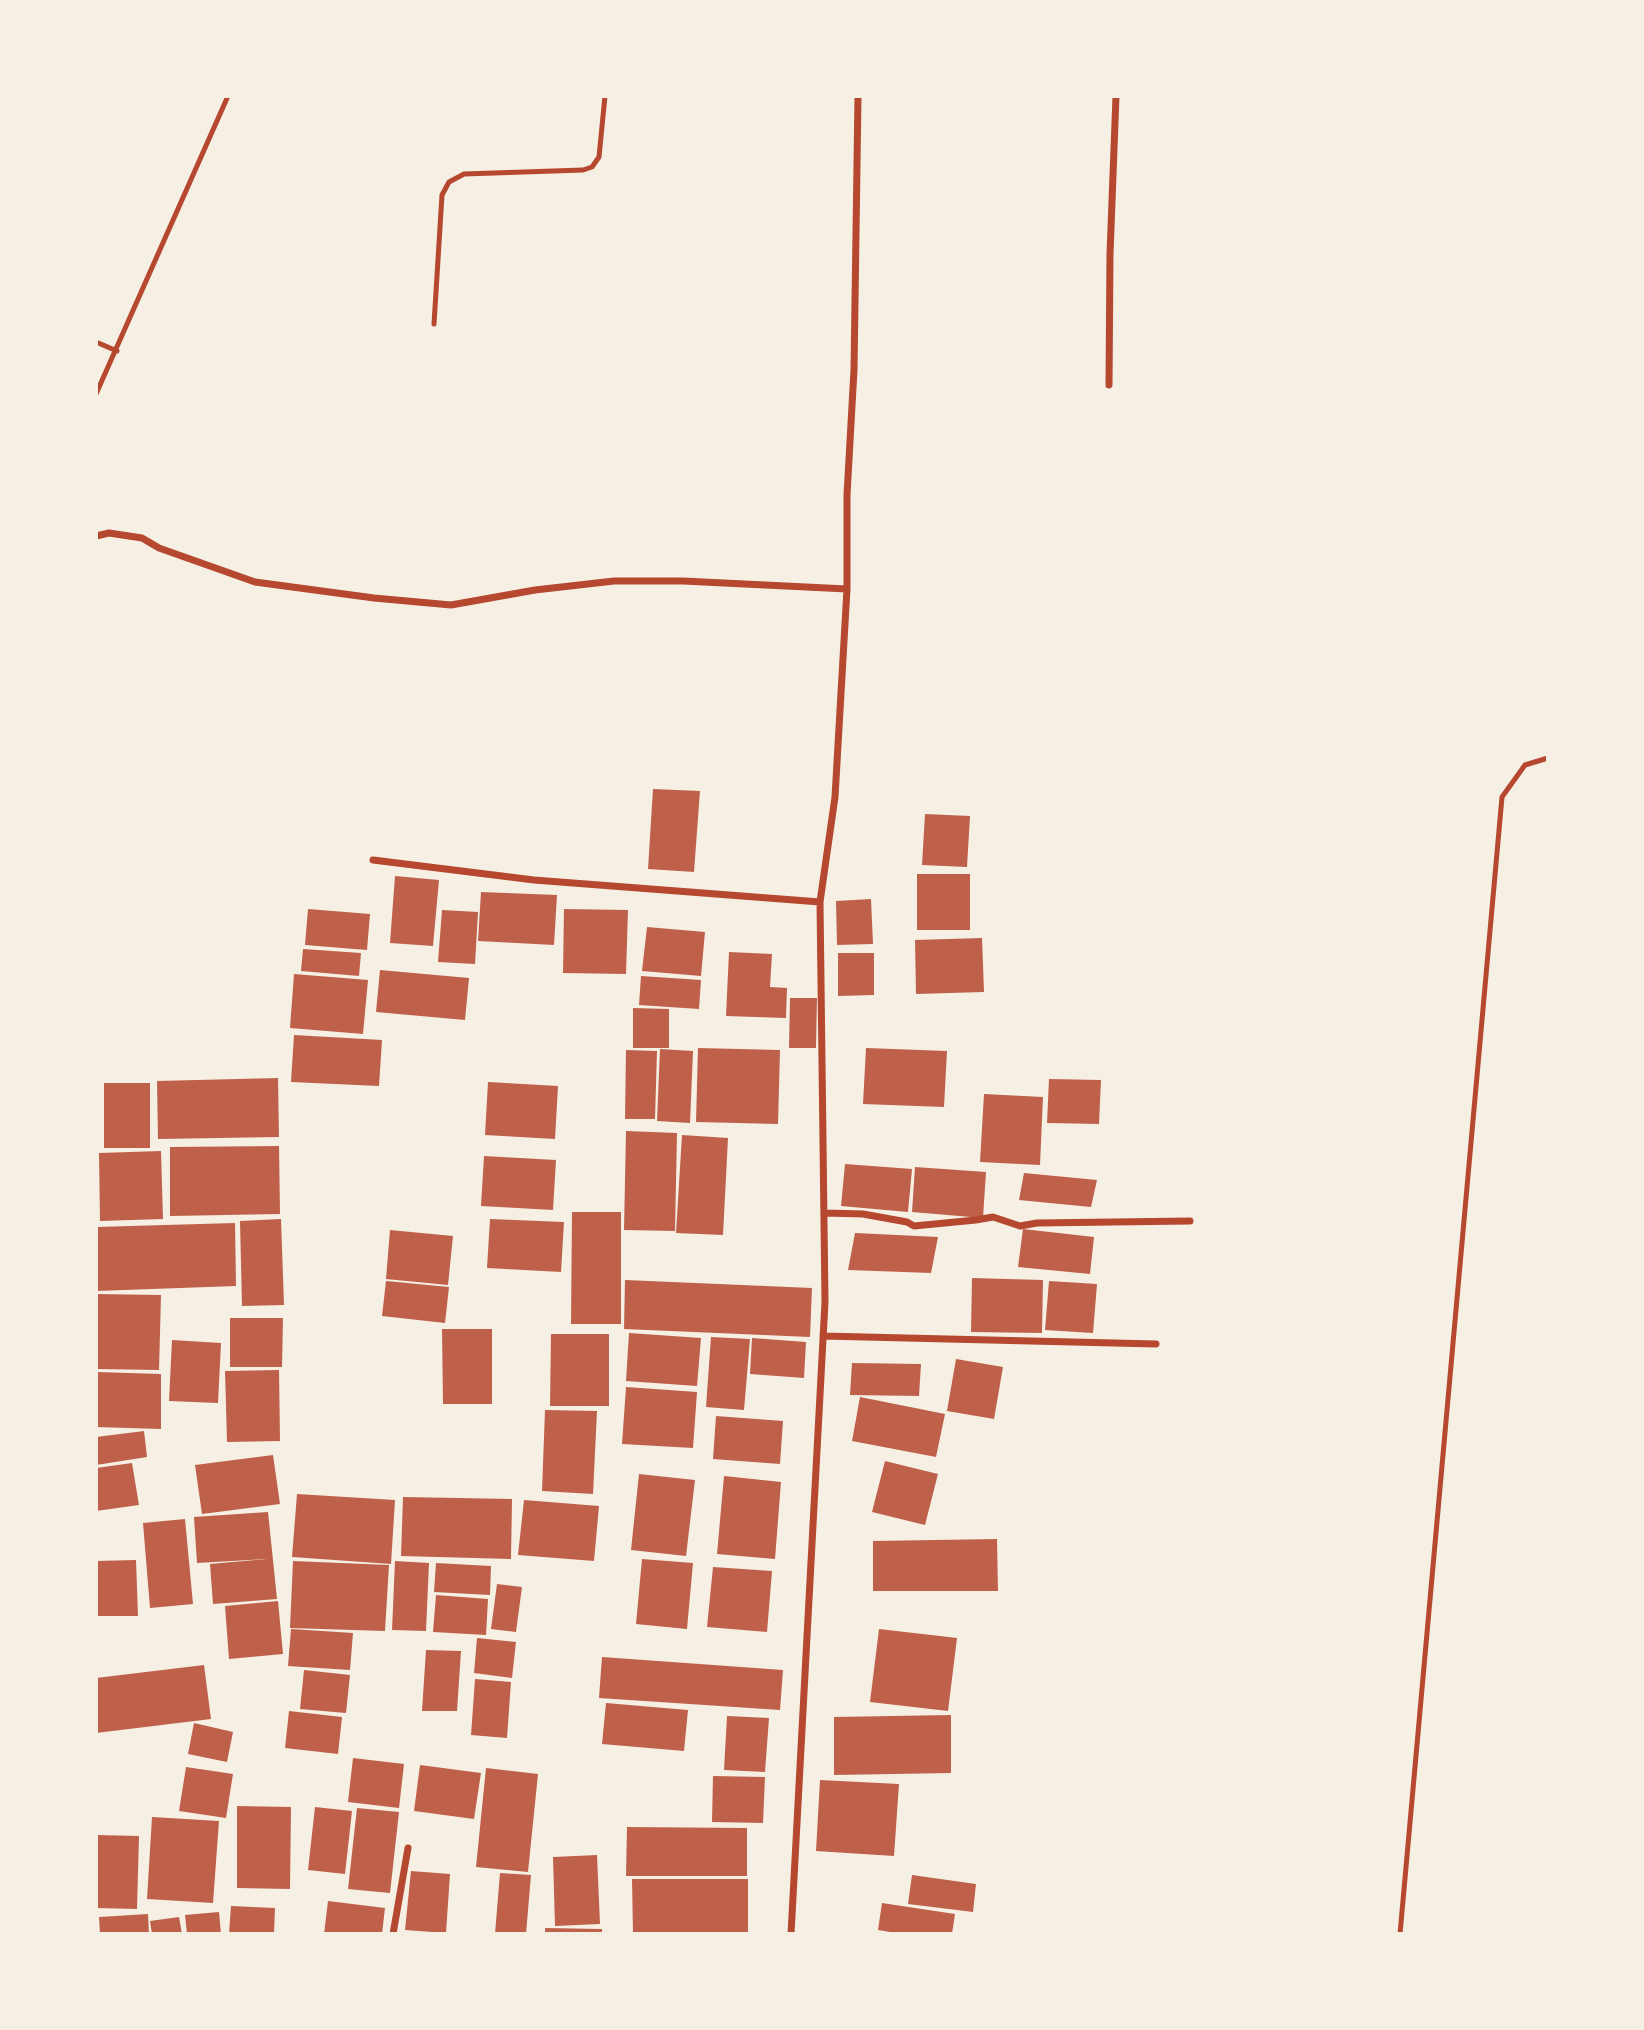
<!DOCTYPE html>
<style>
body{margin:0}
#map{position:relative;width:1644px;height:2030px;overflow:hidden;background:#f6efe4;font-family:"Space Grotesk",sans-serif}
canvas{display:block}
.frame{position:absolute;inset:0;border:98px solid #f6efe4;pointer-events:none}
</style>
<div id="map">
<canvas width="1644" height="2030"></canvas>
<div class="frame"></div>
</div>
<script>
const context = document.querySelector('canvas').getContext('2d');
context.lineJoin = 'round';
function paint(path, color) { context.fillStyle = color; context.fill(path, 'evenodd'); }
const toPath = rows => new Path2D(rows.map(r => 'M' + r).join(''));
function trace(path, color, width, dash) { context.strokeStyle = color; context.lineWidth = width; context.lineCap = dash ? 'butt' : 'round'; context.setLineDash(dash || []); context.stroke(path); }
paint(toPath([
 [653,789,700,791,694,872,648,869],
 [925,814,970,816,967,867,922,865],
 [917,874,970,874,970,930,917,930],
 [395,876,439,880,433,946,390,943],
 [481,892,557,895,554,945,478,941],
 [871,899,873,944,837,945,836,901],
 [308,909,370,914,367,950,305,945],
 [564,909,628,910,626,974,563,973],
 [442,910,478,912,475,964,438,962],
 [647,927,705,932,701,976,642,971],
 [982,938,984,992,916,994,915,940],
 [303,949,361,953,359,976,301,971],
 [729,952,772,954,770,987,787,988,786,1018,726,1016],
 [838,953,874,953,874,995,838,996],
 [380,970,469,978,465,1020,376,1012],
 [294,974,368,980,363,1034,290,1028],
 [641,976,701,980,699,1009,639,1005],
 [790,998,817,998,816,1048,789,1048],
 [633,1008,669,1009,669,1048,633,1048],
 [294,1035,382,1040,379,1086,291,1082],
 [698,1048,780,1050,778,1124,696,1122],
 [866,1048,947,1051,944,1107,863,1104],
 [660,1049,693,1051,690,1123,657,1121],
 [626,1050,657,1051,655,1119,625,1119],
 [278,1078,279,1137,158,1139,157,1081],
 [1049,1079,1101,1080,1099,1124,1047,1123],
 [488,1082,558,1086,555,1139,485,1135],
 [104,1083,150,1083,150,1148,104,1148],
 [984,1094,1043,1097,1040,1165,980,1162],
 [626,1131,677,1133,675,1231,624,1230],
 [682,1135,728,1138,723,1235,676,1233],
 [279,1146,280,1214,170,1216,170,1147],
 [161,1151,163,1219,100,1221,99,1153],
 [484,1156,556,1160,553,1210,481,1206],
 [845,1164,912,1169,908,1212,841,1206],
 [915,1167,986,1172,983,1218,912,1212],
 [1024,1173,1097,1180,1091,1207,1019,1200],
 [572,1212,621,1212,621,1324,571,1324],
 [281,1219,284,1305,242,1306,240,1221],
 [490,1219,564,1222,561,1272,487,1268],
 [235,1223,236,1286,96,1291,96,1227],
 [1023,1229,1094,1237,1090,1274,1018,1267],
 [390,1230,453,1236,448,1285,386,1279],
 [855,1233,938,1237,931,1273,848,1270],
 [972,1278,1043,1280,1042,1333,971,1332],
 [625,1280,812,1288,810,1337,624,1329],
 [386,1281,449,1287,445,1323,382,1316],
 [1049,1281,1097,1284,1093,1333,1045,1330],
 [96,1294,161,1295,159,1370,96,1369],
 [230,1318,283,1318,282,1367,230,1367],
 [442,1329,492,1329,492,1404,443,1404],
 [629,1333,701,1338,697,1386,626,1381],
 [551,1334,609,1334,609,1406,550,1406],
 [711,1337,750,1339,744,1410,706,1407],
 [752,1338,806,1342,804,1378,750,1374],
 [172,1340,221,1343,218,1403,169,1401],
 [956,1359,1003,1367,994,1419,947,1411],
 [852,1363,921,1364,919,1396,850,1395],
 [279,1370,280,1441,227,1442,225,1371],
 [96,1372,161,1374,161,1429,96,1427],
 [626,1387,697,1392,693,1448,622,1444],
 [860,1397,945,1414,936,1457,852,1441],
 [545,1410,597,1411,593,1494,542,1491],
 [716,1416,783,1421,780,1464,713,1459],
 [144,1431,147,1457,96,1465,96,1437],
 [273,1455,280,1504,202,1514,195,1465],
 [885,1461,938,1474,925,1525,872,1512],
 [132,1463,139,1505,96,1511,96,1468],
 [639,1474,695,1480,686,1556,631,1550],
 [724,1476,781,1482,775,1559,717,1554],
 [297,1494,395,1500,391,1564,292,1557],
 [403,1497,512,1499,511,1559,401,1556],
 [524,1500,599,1506,594,1561,518,1555],
 [268,1512,277,1599,213,1604,210,1564,267,1559,197,1563,194,1517],
 [185,1519,193,1604,150,1608,143,1523],
 [997,1539,998,1591,873,1591,873,1541],
 [642,1559,693,1563,687,1629,636,1624],
 [136,1560,138,1616,98,1616,96,1561],
 [293,1561,389,1565,385,1631,290,1628],
 [395,1561,429,1563,426,1631,392,1630],
 [436,1563,491,1566,490,1595,434,1592],
 [713,1567,772,1571,767,1632,707,1627],
 [497,1584,522,1587,516,1632,491,1629],
 [436,1595,488,1599,486,1635,433,1632],
 [278,1601,283,1654,229,1659,225,1606],
 [291,1629,353,1633,350,1670,288,1666],
 [879,1629,957,1638,948,1711,870,1702],
 [477,1638,516,1642,512,1678,474,1673],
 [426,1650,461,1651,457,1711,422,1711],
 [602,1657,783,1670,780,1710,599,1698],
 [204,1665,211,1719,96,1733,96,1678],
 [304,1670,350,1675,346,1713,300,1709],
 [475,1679,511,1682,507,1738,471,1735],
 [606,1703,688,1710,684,1751,602,1744],
 [289,1711,342,1717,338,1754,285,1748],
 [951,1715,951,1773,834,1775,834,1717],
 [727,1716,769,1718,765,1772,724,1770],
 [194,1723,233,1732,227,1762,188,1754],
 [353,1758,404,1764,399,1808,348,1802],
 [420,1765,481,1773,474,1819,414,1811],
 [186,1767,233,1774,226,1818,179,1811],
 [486,1768,538,1774,528,1872,476,1867],
 [713,1776,765,1777,763,1823,712,1822],
 [820,1780,899,1784,894,1856,816,1851],
 [237,1806,291,1807,290,1889,237,1888],
 [315,1807,352,1811,345,1874,308,1870],
 [357,1808,399,1812,390,1893,348,1889],
 [152,1817,219,1821,213,1903,147,1899],
 [627,1827,747,1828,747,1876,626,1876],
 [96,1835,139,1836,137,1909,96,1908],
 [597,1855,600,1924,555,1926,553,1857],
 [411,1871,450,1874,446,1933,405,1930],
 [500,1873,531,1875,526,1934,495,1934],
 [912,1875,976,1884,973,1912,908,1904],
 [632,1879,748,1879,748,1934,633,1934],
 [328,1901,385,1908,382,1934,324,1934],
 [882,1903,955,1914,952,1934,902,1934,878,1930],
 [231,1906,275,1908,274,1934,229,1934],
 [219,1912,221,1934,187,1934,185,1915],
 [148,1914,149,1934,100,1934,99,1917],
 [179,1917,182,1934,152,1934,150,1921],
 [545,1928,602,1929,602,1934,545,1934]
]), '#bf614a');
trace(toPath([
 [434,324,442,195,449,182,464,174,583,170,592,167,599,157,605,96],
 [96,342,117,351],
 [96,394,228,96],
 [1400,1934,1502,797,1525,765,1548,758]
]), '#b5482f', 5);
trace(toPath([
 [1109,385,1110,254,1116,96],
 [96,536,109,533,142,538,159,548,255,582,374,598,451,605,535,590,614,581,683,581,847,589],
 [373,860,534,880,820,902],
 [825,1213,863,1214,907,1222,914,1226,976,1220,993,1217,1020,1226,1037,1223,1190,1221],
 [823,1336,1156,1344],
 [393,1934,408,1848],
 [791,1934,825,1302,820,902,835,797,847,589,847,495,854,370,858,96]
]), '#b5482f', 7);
</script>
